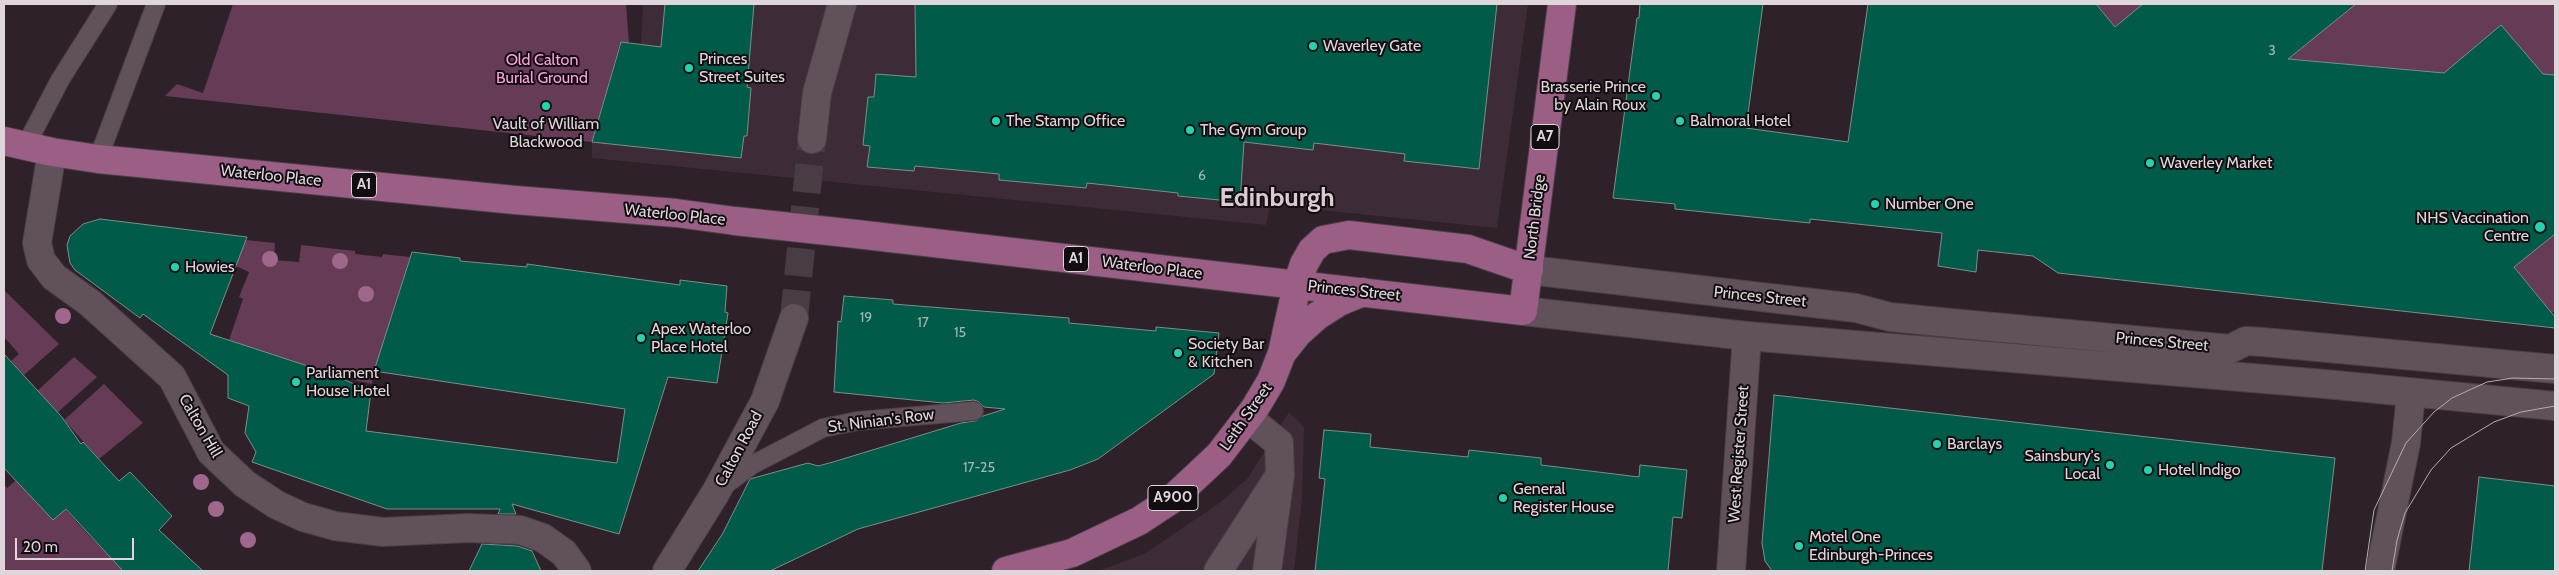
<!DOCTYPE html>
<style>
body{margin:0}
#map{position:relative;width:2559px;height:575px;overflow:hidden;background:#2e2129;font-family:Cabin,sans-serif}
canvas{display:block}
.frame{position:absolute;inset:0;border:5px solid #dfd6dc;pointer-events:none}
.scale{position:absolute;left:15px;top:538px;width:119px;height:22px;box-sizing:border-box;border:2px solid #dfd6dc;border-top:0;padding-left:6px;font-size:15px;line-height:18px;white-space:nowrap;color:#dfd6dc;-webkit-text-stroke:4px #120d10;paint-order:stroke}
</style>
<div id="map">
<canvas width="2559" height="575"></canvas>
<div class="frame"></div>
<div class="scale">20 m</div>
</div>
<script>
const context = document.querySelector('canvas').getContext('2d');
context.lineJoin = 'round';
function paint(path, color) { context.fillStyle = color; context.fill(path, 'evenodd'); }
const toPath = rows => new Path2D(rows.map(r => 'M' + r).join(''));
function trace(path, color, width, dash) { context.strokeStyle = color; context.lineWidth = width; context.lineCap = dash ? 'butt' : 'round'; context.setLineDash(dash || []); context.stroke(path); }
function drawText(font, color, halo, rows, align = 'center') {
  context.font = font + ' Cabin,sans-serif'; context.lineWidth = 4; context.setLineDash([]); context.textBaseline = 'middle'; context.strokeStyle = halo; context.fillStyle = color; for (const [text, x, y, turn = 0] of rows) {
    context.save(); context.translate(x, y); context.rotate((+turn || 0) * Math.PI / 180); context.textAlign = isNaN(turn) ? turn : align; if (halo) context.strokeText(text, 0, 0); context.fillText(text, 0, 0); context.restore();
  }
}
paint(toPath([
 [643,4,1528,4,1497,228,1270,205,1266,225,592,158,592,142,621,42,641,44],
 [1289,412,1304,427,1302,499,1294,571,1098,571,1144,554,1218,504,1248,478]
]), '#3d2b37');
paint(toPath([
 [233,4,626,4,629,43,620,43,592,142,165,96,177,84,203,93],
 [2096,4,2143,4,2115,27],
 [2356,4,2555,4,2555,75,2444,73,2288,59],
 [2555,234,2555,313,2551,312,2514,267],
 [246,240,275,243,274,260,299,262,301,245,355,251,355,254,382,257,383,254,410,257,374,371,372,384,334,376,229,340,243,299,239,297,249,272,236,266],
 [4,290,59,344,24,375,11,361,19,354,4,337],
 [74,357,97,377,57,413,37,391],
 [104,384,143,423,99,459,64,420],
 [29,469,83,529,124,571,4,571,4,484,7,488]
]), '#653b56');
const building = toPath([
 [665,4,754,4,747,87,751,88,747,136,744,136,741,158,592,142,621,42,661,47,665,4],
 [915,4,1497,4,1479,169,1404,161,1405,154,1314,143,1313,150,1244,142,1240,202,1178,196,1178,193,1087,183,1086,188,999,180,999,174,915,166,914,171,867,167,870,146,863,145,868,97,874,97,876,74,916,77,915,4],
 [1640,4,1763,4,1746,128,1848,142,1868,4,2096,4,2115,27,2143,4,2356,4,2288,59,2444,73,2501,25,2543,74,2555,75,2555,234,2514,267,2555,317,2555,328,2058,273,2033,256,1978,250,1976,272,1938,266,1942,233,1810,219,1810,223,1675,209,1675,204,1613,198,1637,18,1639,18,1640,4],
 [100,219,247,237,210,334,326,372,371,391,366,431,617,463,625,409,374,371,412,252,460,258,460,261,527,267,527,264,680,285,680,280,727,286,725,312,728,313,717,383,668,377,619,534,512,504,516,514,498,514,500,509,387,509,252,462,256,452,245,433,249,406,228,398,228,375,143,314,140,318,75,270,70,263,67,245,70,236,83,224,100,219],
 [844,296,893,300,893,304,1069,318,1069,323,1156,331,1156,327,1219,333,1214,374,1098,459,1070,470,858,529,770,571,698,571,723,533,750,479,808,463,818,466,833,462,961,423,975,421,983,416,1005,409,984,407,979,402,974,400,943,403,834,392,838,321,841,322,844,296],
 [4,354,61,416,81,444,83,442,119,481,130,472,172,516,159,530,203,571,123,571,66,509,53,520,4,468,4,354],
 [1774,395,2335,458,2322,571,1772,571,1765,561,1762,543,1774,395],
 [1324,430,1371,434,1370,447,1468,457,1469,450,1504,454,1541,458,1541,465,1639,477,1640,465,1687,470,1682,518,1673,517,1668,571,1315,571,1325,479,1319,478,1324,430],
 [2479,477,2555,486,2555,571,2469,571,2479,477],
 [482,544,517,546,532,551,541,571,469,571,482,544]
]);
paint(building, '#005b48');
trace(building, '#7c8f89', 1);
trace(toPath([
 [794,318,812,139]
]), '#493c44', 28, [28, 14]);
const lane = toPath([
 [25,147,60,80,108,4],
 [98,159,156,4],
 [725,485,752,465,823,428,857,421,974,411]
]);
const street = toPath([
 [812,139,817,93,842,4],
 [52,152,37,243,41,260,54,277,90,303,172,377,211,452,245,484,277,505,303,517,335,526,383,532,468,528,520,530,543,538,564,553,577,571],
 [1248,418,1279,443,1280,475,1267,571],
 [667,571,716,492,765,401,794,318],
 [1218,571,1278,478],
 [1731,571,1747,336],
 [2380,571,2406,443,2411,394]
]);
const secondary = toPath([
 [1529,270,1856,308,1890,317,1951,323,2230,349,2246,341,2263,342,2555,369],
 [1523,311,1747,336,2325,384,2555,406]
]);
const primary = toPath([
 [4,141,52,152,98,159,515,200,676,213,735,221],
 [856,234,1523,311,1562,4],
 [1283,352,1298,333,1317,316,1339,302,1363,292],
 [1006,571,1072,553,1139,521,1171,500,1219,455,1255,408,1271,381,1282,353,1297,285,1304,264,1312,250,1323,240,1349,235,1468,249,1529,270]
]);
trace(lane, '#4a3f47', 20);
trace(street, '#4a3f47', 30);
trace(secondary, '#4a3f47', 30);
trace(primary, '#4a3f47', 30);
trace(lane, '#60515a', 18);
trace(street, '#60515a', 28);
trace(secondary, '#60515a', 28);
trace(primary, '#9b5f86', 28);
trace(toPath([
 [2365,571,2374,510,2406,443,2434,412,2452,398,2487,382,2513,378,2555,379],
 [2392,571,2397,540,2405,513,2431,470,2451,448,2494,422,2521,412,2555,406]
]), '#b6acb3', 1);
const primaryBridge = toPath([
 [735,221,856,234]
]);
trace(primaryBridge, '#4a3f47', 30, []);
trace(primaryBridge, '#9b5f86', 28);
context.fillStyle = '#a0678c';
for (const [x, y] of [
 [270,259],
 [340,261],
 [366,294],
 [63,316],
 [201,482],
 [216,509],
 [248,540]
]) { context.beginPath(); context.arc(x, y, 8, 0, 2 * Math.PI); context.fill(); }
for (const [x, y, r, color] of [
 [1313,46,5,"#23d5af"],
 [689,68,5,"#23d5af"],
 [1656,96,5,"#23d5af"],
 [546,106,5,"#23d5af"],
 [996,121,5,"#23d5af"],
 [1680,121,5,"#23d5af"],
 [1190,130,5,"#23d5af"],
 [2150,163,5,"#23d5af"],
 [1875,204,5,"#23d5af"],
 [2540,227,6,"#23d5af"],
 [175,267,5,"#23d5af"],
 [641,338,5,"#23d5af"],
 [1178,353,5,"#23d5af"],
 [296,382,5,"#23d5af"],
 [1937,444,5,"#23d5af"],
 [2110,465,5,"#23d5af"],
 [2148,470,5,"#23d5af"],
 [1503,498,5,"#23d5af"],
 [1799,546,5,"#23d5af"]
]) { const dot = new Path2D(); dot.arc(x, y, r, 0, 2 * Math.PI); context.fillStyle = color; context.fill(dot); trace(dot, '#120d10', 2); }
drawText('14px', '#a7b7b7', null, [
 ["3",2272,51],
 ["6",1202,176],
 ["19",866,318],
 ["17",923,323],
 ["15",960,333],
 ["17-25",979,468]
]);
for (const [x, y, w] of [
 [1545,137,28],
 [364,185,25],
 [1076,259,25],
 [1173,498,50]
]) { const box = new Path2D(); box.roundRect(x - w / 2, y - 12.5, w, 25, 4); context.fillStyle = '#120d10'; context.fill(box); trace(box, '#dfd6dc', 1); }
drawText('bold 15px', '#dfd6dc', null, [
 ["A7",1545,137],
 ["A1",364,185],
 ["A1",1076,259],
 ["A900",1173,498]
]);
drawText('16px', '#dfd6dc', '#120d10', [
 ["Waverley Gate",1323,46],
 ["Princes",699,59],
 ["Street Suites",699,77],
 ["Brasserie Prince",1646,87,"right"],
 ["by Alain Roux",1646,105,"right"],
 ["The Stamp Office",1006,121],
 ["Balmoral Hotel",1690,121],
 ["Vault of William",546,124,"center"],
 ["Blackwood",546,142,"center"],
 ["The Gym Group",1200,130],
 ["Waverley Market",2160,163],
 ["Number One",1885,204],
 ["NHS Vaccination",2529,218,"right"],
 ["Centre",2529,236,"right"],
 ["Howies",185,267],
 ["Apex Waterloo",651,329],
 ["Place Hotel",651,347],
 ["Society Bar",1188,344],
 ["& Kitchen",1188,362],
 ["Parliament",306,373],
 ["House Hotel",306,391],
 ["Barclays",1947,444],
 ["Sainsbury's",2100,456,"right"],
 ["Local",2100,474,"right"],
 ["Hotel Indigo",2158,470],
 ["General",1513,489],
 ["Register House",1513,507],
 ["Motel One",1809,537],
 ["Edinburgh-Princes",1809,555]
], 'left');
drawText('16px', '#fea1dd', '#120d10', [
 ["Old Calton",542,60],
 ["Burial Ground",542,78]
]);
drawText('16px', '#dfd6dc', '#120d10', [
 ["Waterloo Place",271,176,6],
 ["Waterloo Place",675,215,6],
 ["North Bridge",1535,217,-83],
 ["Waterloo Place",1152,268,7],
 ["Princes Street",1354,291,6],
 ["Princes Street",1760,297,6],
 ["Princes Street",2162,342,5],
 ["Leith Street",1246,417,-55],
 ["St. Ninian's Row",881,421,-7],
 ["Calton Hill",200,426,60],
 ["Calton Road",739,449,-62],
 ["West Register Street",1739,454,-86]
]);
drawText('bold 26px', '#dbcad4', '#120d10', [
 ["Edinburgh",1277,198]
]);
</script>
